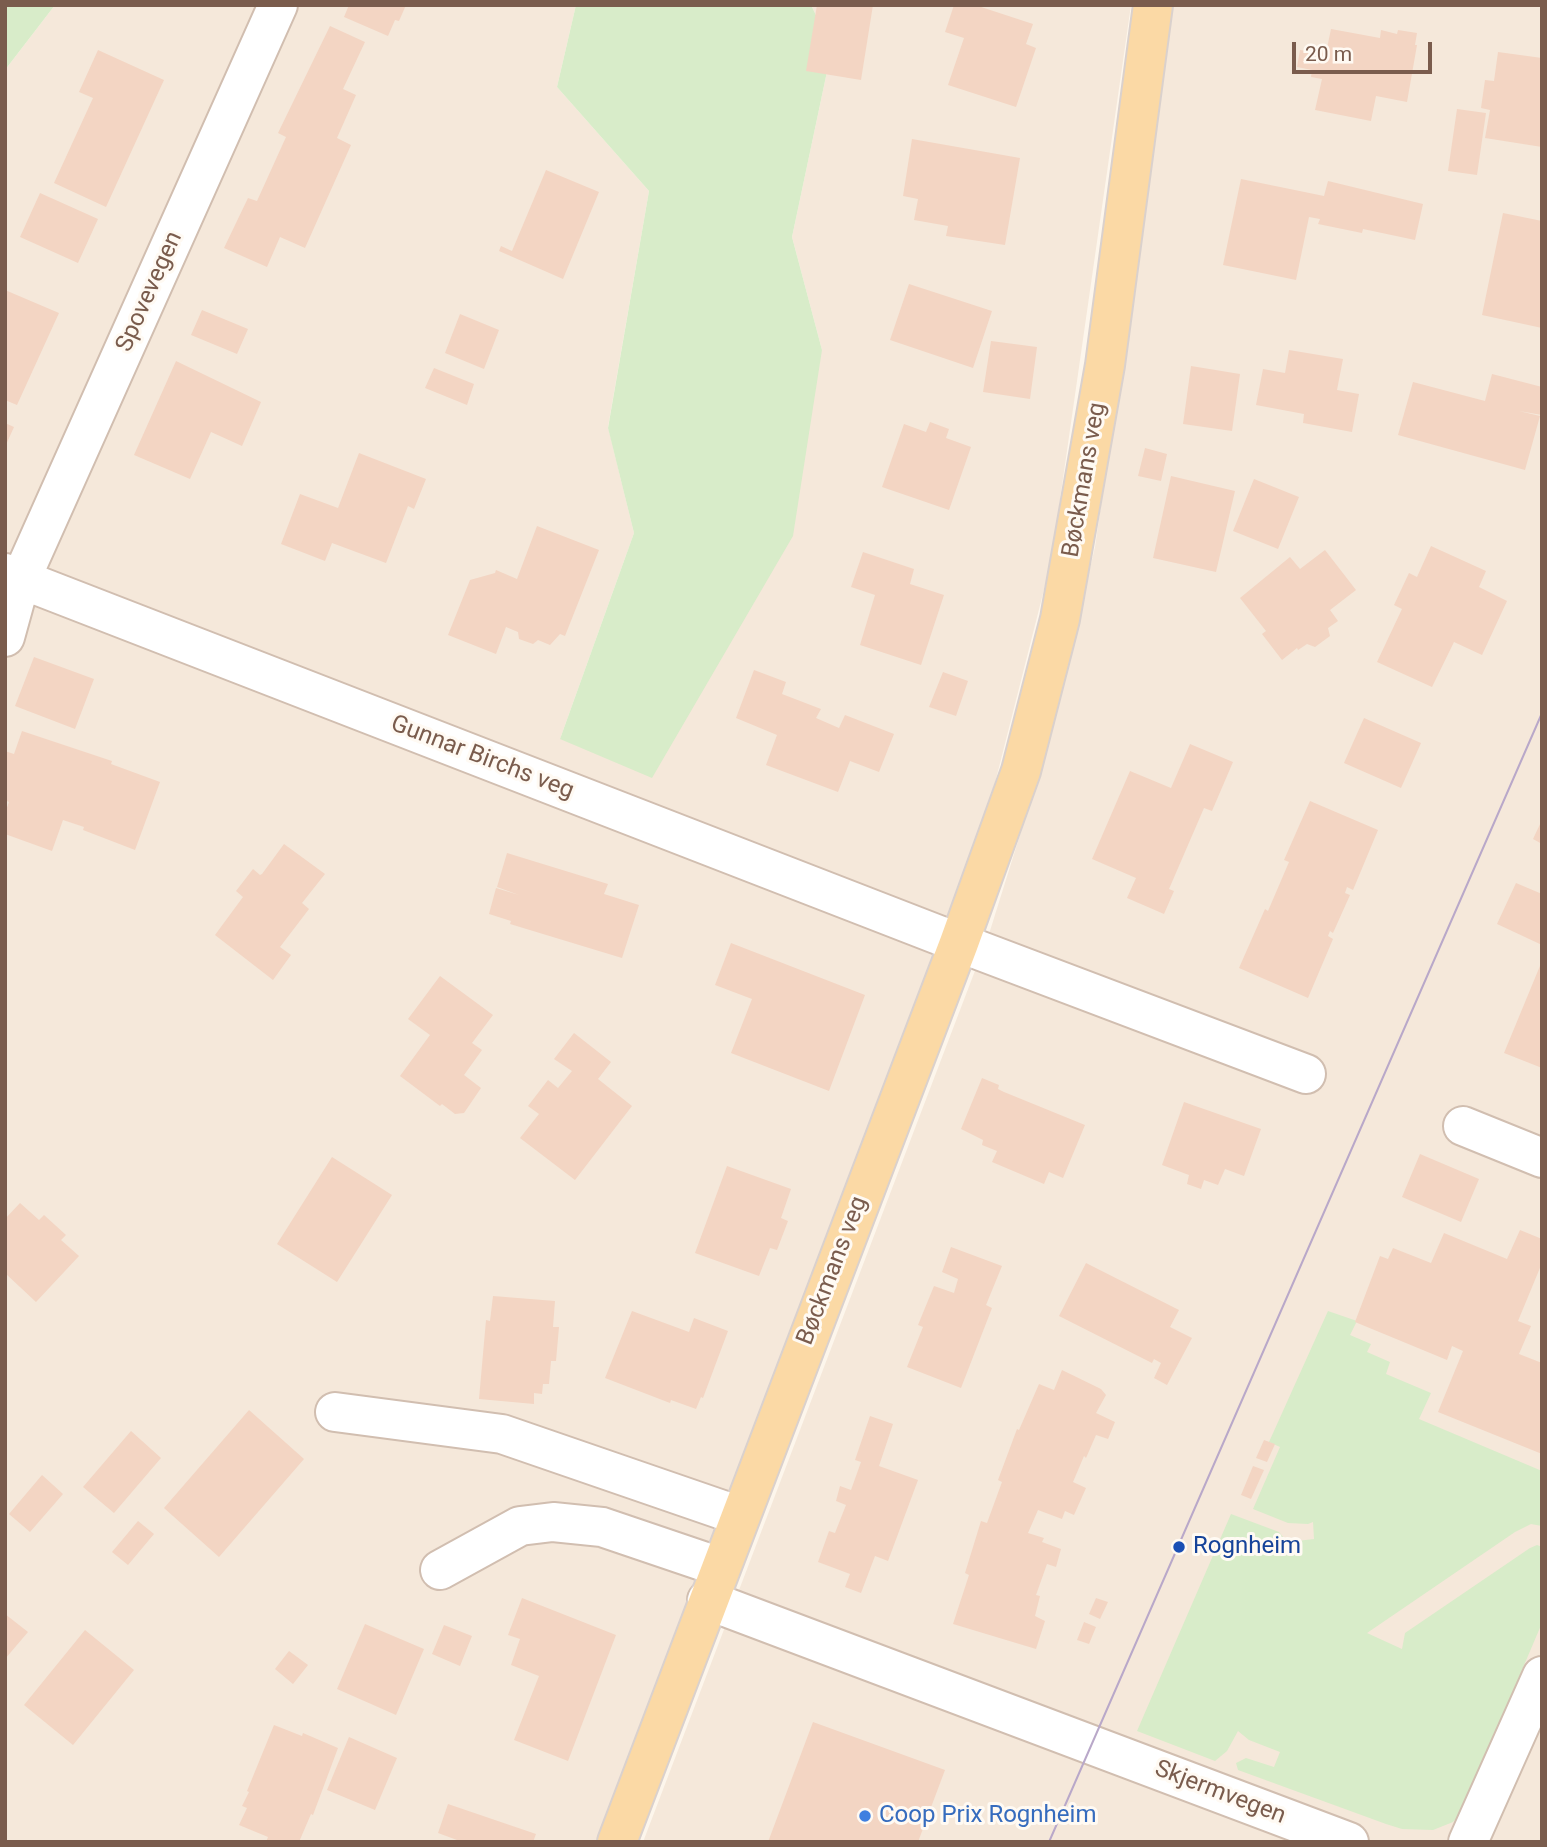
<!DOCTYPE html>
<meta charset="utf-8">
<style>
body{margin:0}
#map{position:relative;width:1547px;height:1847px;overflow:hidden;background:#fdf6ec;font-family:Roboto,sans-serif}
canvas{display:block}
.frame{position:absolute;inset:0;border:7px solid #7a5c4d;pointer-events:none}
.scale{position:absolute;left:1292px;top:42px;width:140px;height:32px;box-sizing:border-box;border:4px solid #7a5c4d;border-top:0;padding-left:9px;font-size:21px;line-height:24px;white-space:nowrap;color:#7a5c4d;-webkit-text-stroke:5px #fffaf3;paint-order:stroke}
</style>
<div id="map">
<canvas width="1547" height="1847"></canvas>
<div class="frame"></div>
<div class="scale">20 m</div>
</div>
<script>
const context = document.querySelector('canvas').getContext('2d');
context.lineJoin = 'round';
function paint(path, color) { context.fillStyle = color; context.fill(path, 'evenodd'); }
const toPath = rows => new Path2D(rows.map(r => 'M' + r).join(''));
function trace(path, color, width, dash) { context.strokeStyle = color; context.lineWidth = width; context.lineCap = dash ? 'butt' : 'round'; context.setLineDash(dash || []); context.stroke(path); }
function drawText(font, color, halo, rows, align = 'center') {
  context.font = font + ' Roboto,sans-serif'; context.lineWidth = 6; context.setLineDash([]); context.textBaseline = 'middle'; context.strokeStyle = halo; context.fillStyle = color; for (const [text, x, y, turn = 0] of rows) {
    context.save(); context.translate(x, y); context.rotate((+turn || 0) * Math.PI / 180); context.textAlign = isNaN(turn) ? turn : align; if (halo) context.strokeText(text, 0, 0); context.fillText(text, 0, 0); context.restore();
  }
}
paint(toPath([
 [55,5,576,5,557,87,649,191,608,427,634,533,560,739,822,350,792,237,832,48,811,5,1131,5,1051,562,996,779,968,866,600,1842,5,1842,5,70],
 [1172,5,1542,5,1542,1842,643,1842,989,934,1050,739,1095,547]
]), '#f5e8da');
paint(toPath([
 [5,5,55,5,5,70],
 [576,5,811,5,832,48,792,237,822,350,793,536,652,778,560,739,634,533,608,428,649,191,557,87],
 [1328,1311,1357,1321,1350,1335,1371,1344,1367,1352,1390,1362,1386,1374,1431,1393,1419,1419,1542,1471,1542,1526,1531,1524,1515,1532,1367,1633,1402,1649,1405,1633,1530,1548,1537,1545,1542,1547,1542,1623,1461,1813,1453,1822,1433,1830,1402,1829,1386,1824,1238,1770,1236,1763,1246,1758,1274,1767,1280,1752,1249,1740,1238,1731,1227,1751,1215,1761,1137,1731,1231,1514,1279,1532,1283,1537,1297,1541,1314,1539,1313,1522,1308,1524,1288,1523,1253,1509,1280,1447,1269,1442]
]), '#d8ecc9');
paint(toPath([
 [349,5,406,5,399,21,395,20,388,36,344,17],
 [817,5,873,5,861,80,806,71],
 [954,5,975,5,1033,24,1026,44,1036,48,1016,107,948,85,964,38,945,32],
 [330,26,365,42,343,89,356,95,337,138,351,145,305,248,280,237,267,267,224,248,248,198,257,201,286,137,278,133],
 [1331,29,1380,38,1381,30,1397,34,1398,30,1417,33,1415,45,1417,45,1407,102,1376,96,1371,121,1315,110,1322,79,1311,77,1312,70,1297,67,1300,50,1326,53],
 [98,50,164,80,106,207,54,183,93,98,79,92],
 [1498,52,1542,58,1542,147,1485,138,1490,110,1481,108,1485,80,1494,81],
 [1457,109,1486,113,1477,175,1448,171],
 [912,139,1020,158,1005,245,946,236,948,226,914,220,918,199,903,196],
 [546,170,599,192,563,279,499,251,501,246,512,251],
 [1241,179,1324,196,1328,181,1423,204,1415,240,1363,229,1362,233,1318,224,1320,219,1309,217,1296,280,1223,265],
 [40,193,98,219,78,263,20,237],
 [1503,213,1542,221,1542,328,1482,315],
 [909,284,992,311,973,368,890,340],
 [5,290,59,313,17,405,5,400],
 [202,310,248,329,237,354,191,335],
 [460,314,499,330,484,369,445,353],
 [991,341,1037,347,1030,399,983,392],
 [1289,350,1343,359,1337,390,1359,394,1352,432,1303,423,1304,414,1256,405,1263,369,1285,373],
 [176,361,261,402,242,446,211,432,190,479,134,455],
 [1191,366,1240,374,1232,431,1183,424],
 [434,368,474,384,467,405,425,388],
 [1492,374,1542,387,1542,415,1519,411,1540,416,1525,470,1398,435,1413,382,1485,401],
 [930,422,949,429,946,438,971,447,949,510,882,487,904,424,926,432],
 [5,423,14,427,5,447],
 [1145,448,1167,454,1161,481,1138,476],
 [359,453,426,479,414,509,408,506,386,563,332,543,325,561,281,544,300,494,338,508],
 [1171,476,1235,491,1216,572,1153,558],
 [1254,479,1299,497,1278,549,1233,531],
 [537,526,599,550,565,636,560,634,550,645,538,640,533,644,519,639,518,632,506,627,496,654,448,635,470,580,495,573,496,570,517,579],
 [1431,546,1486,571,1479,587,1507,601,1482,655,1454,642,1432,687,1377,662,1402,609,1394,605,1409,573,1417,577],
 [1325,550,1356,590,1330,610,1338,621,1328,628,1330,636,1315,647,1307,644,1298,650,1297,648,1282,660,1262,634,1266,631,1240,598,1290,557,1300,569],
 [863,552,914,569,910,584,944,595,921,665,860,645,875,595,851,587],
 [34,657,94,679,75,729,15,706],
 [754,670,786,682,782,694,821,709,816,718,839,728,845,715,894,734,879,772,850,761,838,792,766,765,777,735,736,718],
 [943,672,968,681,956,716,929,707],
 [1364,718,1421,743,1401,788,1344,763],
 [22,731,112,761,111,764,160,782,135,850,83,830,84,827,63,820,52,851,5,834,5,813,9,802,5,800,5,751,14,754],
 [1190,744,1233,762,1212,811,1204,808,1169,889,1174,891,1164,914,1127,898,1136,878,1092,859,1130,771,1171,788],
 [1310,801,1378,830,1353,890,1347,887,1345,893,1350,895,1333,933,1330,931,1328,936,1333,939,1308,998,1239,968,1265,909,1268,911,1289,862,1284,860],
 [1542,820,1542,844,1533,839],
 [284,844,325,874,302,903,309,909,280,947,291,955,273,980,215,935,243,897,236,891,253,869,260,875,262,874],
 [507,853,608,884,604,894,639,905,622,958,510,924,511,921,489,914,496,888,519,895,497,887],
 [1516,883,1542,894,1542,945,1497,924],
 [731,943,865,995,829,1091,731,1053,752,999,715,985],
 [1542,961,1542,1068,1504,1053],
 [440,976,493,1015,472,1043,482,1050,464,1075,481,1088,464,1113,455,1114,442,1104,440,1106,400,1076,430,1035,408,1019],
 [574,1033,611,1062,598,1079,632,1106,575,1180,520,1138,539,1114,528,1106,548,1080,558,1088,572,1071,554,1059],
 [982,1078,999,1085,998,1089,1004,1092,1085,1125,1063,1178,1049,1172,1044,1184,992,1162,997,1151,982,1145,983,1140,961,1129],
 [1184,1102,1261,1129,1244,1176,1225,1169,1218,1185,1204,1180,1201,1189,1187,1184,1189,1175,1162,1165],
 [1420,1154,1479,1179,1461,1222,1402,1197],
 [332,1157,392,1195,337,1282,277,1244],
 [727,1166,791,1189,781,1218,788,1221,777,1250,770,1248,759,1276,695,1253],
 [20,1203,39,1220,44,1215,66,1235,61,1240,79,1256,36,1302,5,1273,5,1219],
 [1520,1230,1542,1239,1542,1263,1518,1321,1531,1326,1519,1354,1542,1363,1542,1454,1438,1412,1463,1351,1452,1346,1447,1360,1355,1322,1380,1256,1388,1259,1393,1248,1431,1263,1444,1233,1507,1259],
 [951,1247,1002,1266,986,1305,992,1308,961,1388,907,1367,923,1327,918,1325,934,1286,954,1293,958,1279,942,1272],
 [1086,1263,1179,1310,1170,1327,1192,1338,1167,1385,1154,1378,1161,1363,1154,1359,1152,1363,1059,1316],
 [493,1296,555,1301,553,1327,559,1327,556,1361,551,1361,549,1384,543,1384,542,1394,534,1393,534,1404,479,1399,486,1320,490,1321],
 [632,1311,689,1332,694,1318,728,1331,703,1398,701,1397,696,1409,671,1400,670,1403,605,1378],
 [1062,1370,1101,1389,1106,1395,1096,1413,1115,1422,1108,1439,1096,1435,1086,1458,1084,1456,1073,1482,1086,1488,1074,1515,1065,1511,1062,1519,1038,1510,1028,1533,1044,1538,1042,1542,1061,1549,1056,1567,1047,1564,1036,1595,1040,1596,1035,1616,1045,1621,1036,1649,953,1624,969,1575,965,1573,981,1521,987,1523,1002,1482,998,1480,1017,1429,1019,1430,1039,1384,1054,1390],
 [249,1410,304,1459,219,1557,164,1508],
 [870,1416,893,1424,879,1466,918,1480,888,1561,875,1556,861,1593,845,1587,850,1574,818,1562,829,1531,835,1533,846,1505,836,1501,840,1486,851,1490,861,1462,855,1460],
 [131,1431,161,1458,114,1513,83,1487],
 [1264,1440,1275,1444,1267,1462,1256,1458],
 [1253,1466,1264,1470,1251,1499,1241,1495],
 [42,1475,63,1494,30,1532,9,1514],
 [138,1521,154,1534,128,1565,112,1552],
 [522,1598,616,1635,568,1761,514,1740,539,1676,511,1665,520,1639,508,1635],
 [1096,1598,1108,1602,1100,1619,1089,1614],
 [5,1614,28,1632,5,1659],
 [1084,1622,1096,1627,1089,1644,1077,1640],
 [365,1624,424,1649,396,1715,337,1689],
 [444,1625,472,1636,460,1666,432,1654],
 [85,1630,134,1670,73,1745,24,1705],
 [289,1651,308,1665,293,1684,275,1669],
 [813,1722,945,1770,918,1842,768,1842],
 [274,1725,302,1736,303,1733,338,1748,313,1815,311,1814,299,1842,266,1842,268,1837,239,1825,247,1808,242,1806,249,1792,247,1791],
 [349,1737,397,1758,375,1810,327,1790],
 [448,1804,536,1834,533,1842,456,1842,457,1840,438,1833]
]), '#f3d5c3');
const minor = toPath([
 [5,573,936,934,1306,1074],
 [5,637,21,579,278,5],
 [1463,1126,1542,1158],
 [335,1412,502,1434,740,1516],
 [440,1570,520,1526,553,1522,602,1527,720,1567],
 [707,1600,1349,1842],
 [1468,1842,1542,1676]
]);
const major = toPath([
 [617,1842,959,943,1021,771,1060,619,1105,365,1153,5]
]);
trace(minor, '#d1beb0', 42);
trace(major, '#dad1cd', 42);
trace(minor, '#fff', 38);
trace(major, '#fbd9a5', 38);
trace(toPath([
 [1049,1842,1542,713]
]), '#b9a8c9', 2);
for (const [x, y, r, color] of [
 [1179,1547,7,"#1a4fb4"],
 [865,1816,7,"#3f7fe0"]
]) { const dot = new Path2D(); dot.arc(x, y, r, 0, 2 * Math.PI); context.fillStyle = color; context.fill(dot); trace(dot, '#fffaf3', 2.5); }
drawText('24px', '#7a5c4d', '#fffaf3', [
 ["Spovevegen",150,292,-66],
 ["Bøckmans veg",1085,480,-80],
 ["Gunnar Birchs veg",482,758,21],
 ["Bøckmans veg",833,1271,-69],
 ["Skjermvegen",1220,1793,21]
]);
drawText('24px', '#164399', '#fffaf3', [
 ["Rognheim",1193,1547]
], 'left');
drawText('24px', '#366cbe', '#fffaf3', [
 ["Coop Prix Rognheim",879,1816]
], 'left');
</script>
